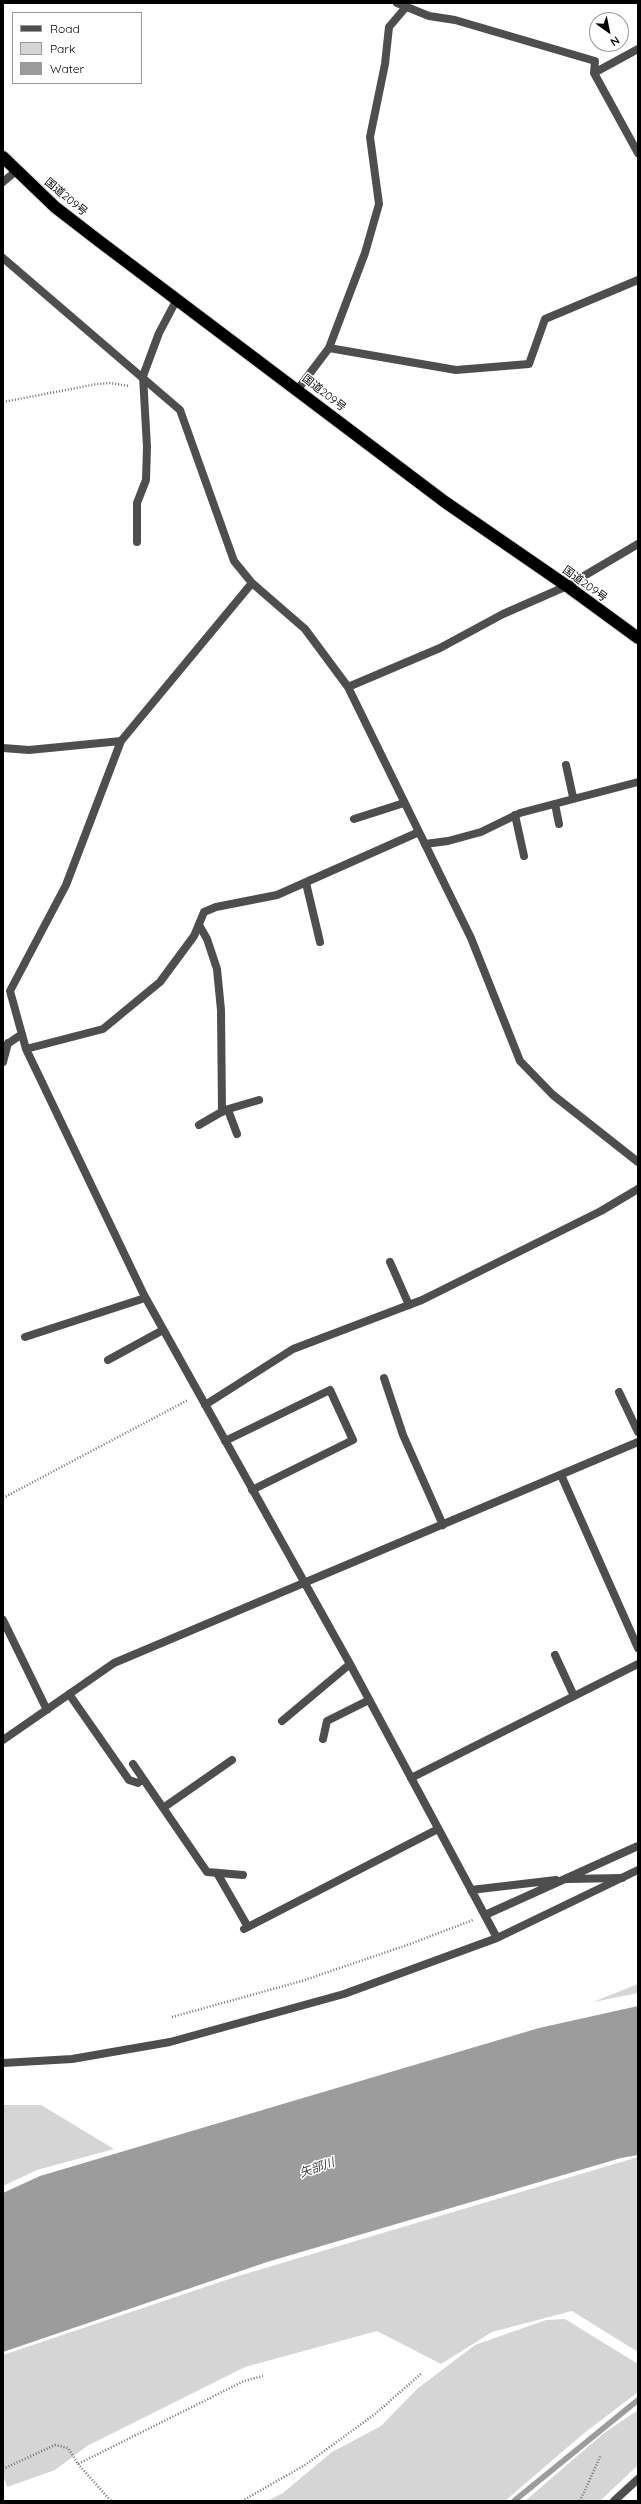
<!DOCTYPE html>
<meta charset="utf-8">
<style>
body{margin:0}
#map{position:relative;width:641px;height:2504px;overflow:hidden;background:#fff;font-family:Quicksand,sans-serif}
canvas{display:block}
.frame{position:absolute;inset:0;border:4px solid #000;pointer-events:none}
.legend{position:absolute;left:12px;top:12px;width:130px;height:72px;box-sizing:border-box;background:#fff;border:1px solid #999;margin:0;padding:5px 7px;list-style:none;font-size:12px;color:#000}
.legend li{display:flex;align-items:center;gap:8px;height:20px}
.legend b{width:20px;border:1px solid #999}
.north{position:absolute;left:589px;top:12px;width:40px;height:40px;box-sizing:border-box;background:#fff;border:1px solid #999;border-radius:50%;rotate:147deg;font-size:11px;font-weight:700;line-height:16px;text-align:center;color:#000}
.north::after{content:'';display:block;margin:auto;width:14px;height:18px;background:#000;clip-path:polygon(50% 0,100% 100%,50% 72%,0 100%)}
</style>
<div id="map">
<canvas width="641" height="2504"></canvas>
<div class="frame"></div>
<ul class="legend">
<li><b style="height:5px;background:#4e4e4e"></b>Road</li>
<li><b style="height:11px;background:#d5d5d5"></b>Park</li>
<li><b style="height:11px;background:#9c9c9c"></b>Water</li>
</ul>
<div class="north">N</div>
</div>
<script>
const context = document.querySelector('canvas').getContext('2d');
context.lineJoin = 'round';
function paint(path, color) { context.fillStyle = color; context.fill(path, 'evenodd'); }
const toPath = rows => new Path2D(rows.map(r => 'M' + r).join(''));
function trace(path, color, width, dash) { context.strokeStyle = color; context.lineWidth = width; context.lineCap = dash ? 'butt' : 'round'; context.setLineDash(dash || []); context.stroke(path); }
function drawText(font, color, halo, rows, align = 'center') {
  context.font = font + ' Quicksand,"Noto Sans JP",sans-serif'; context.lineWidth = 3; context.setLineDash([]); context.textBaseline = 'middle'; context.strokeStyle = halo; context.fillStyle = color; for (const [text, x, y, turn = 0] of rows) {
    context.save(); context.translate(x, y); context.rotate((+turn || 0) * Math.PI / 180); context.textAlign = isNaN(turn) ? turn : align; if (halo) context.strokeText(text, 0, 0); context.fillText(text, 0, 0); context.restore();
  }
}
paint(toPath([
 [638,1984,638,1993,593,2002],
 [3,2105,41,2105,114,2149,37,2170,3,2186],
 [638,2157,638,2352,572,2311,492,2332,441,2364,377,2331,245,2367,87,2446,55,2470,7,2487,3,2475,3,2355,235,2277],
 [565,2319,638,2364,638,2392,583,2434,505,2501,267,2501,283,2493,332,2452,381,2426,417,2389,475,2345,546,2320],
 [638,2410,638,2465,600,2501,525,2501,604,2433]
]), '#d5d5d5');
paint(toPath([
 [638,2006,638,2155,621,2158,267,2262,3,2352,3,2193,40,2176,539,2028]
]), '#9c9c9c');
trace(toPath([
 [514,2501,638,2400]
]), '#9c9c9c', 5.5);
const highway = toPath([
 [3,157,55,207,99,241,445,502,567,586,638,638]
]);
trace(highway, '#dbdbdb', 14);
trace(toPath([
 [3,402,97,384,109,383,130,386],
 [3,1498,188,1400],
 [172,2017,302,1981,410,1944,473,1920],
 [78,2464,111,2501],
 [3,2469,55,2445,68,2448,78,2464,244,2381,263,2376],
 [242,2501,305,2465,375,2414,422,2373],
 [580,2501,601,2455]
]), '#707070', 2.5, [1, 2]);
trace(toPath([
 [137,542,137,503,146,480,147,447,143,376,159,333,177,299],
 [566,765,573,797],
 [555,804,559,824],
 [515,815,524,856],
 [425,844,448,841,481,832,520,813,638,782],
 [306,883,320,942],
 [199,925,207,939,217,969,221,1010,222,1112],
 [228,1110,237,1134],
 [199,1125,225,1110,259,1100],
 [390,1262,409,1305],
 [108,1360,163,1330],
 [225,1441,330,1390,353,1440,252,1490],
 [561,1475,638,1648],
 [555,1655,574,1696],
 [323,1739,327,1721,369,1700],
 [411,1778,638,1664],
 [217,1873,248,1927],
 [567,1879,622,1878],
 [471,1890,556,1880],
 [485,1915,638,1846],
 [244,1929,438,1829]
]), '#4e4e4e', 8);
trace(toPath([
 [397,3,429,16,455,20,595,61,594,73,638,153],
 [594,73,638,49],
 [3,182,16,171],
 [3,258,180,410,234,561,252,583,305,629,348,687,471,938,520,1061,553,1095,638,1162],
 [329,348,365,253,379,204,370,137,385,64,389,27,406,7],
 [298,389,329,348,456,370,529,364,545,319,638,280],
 [252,583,121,741,66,885,10,991,26,1049,144,1295,350,1664,497,1938],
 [348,687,440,648,503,614,567,586,638,544],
 [3,748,29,750,121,741],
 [354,819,404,803],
 [3,1047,22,1034],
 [26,1049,103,1029,160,982,194,936,204,912,216,907,277,895,419,832],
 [3,1062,8,1043],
 [25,1337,145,1298],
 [384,1378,403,1435,443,1525],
 [619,1392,638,1432],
 [205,1405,293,1349,422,1300,601,1211,638,1189],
 [3,1620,47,1710],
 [69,1694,129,1780,138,1783,143,1779],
 [282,1721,350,1664],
 [3,1740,114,1663,638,1442],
 [133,1764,207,1872,243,1875],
 [163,1808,232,1760],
 [3,2063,72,2059,170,2042,344,1994,497,1938,638,1870],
 [614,2501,638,2479]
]), '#4e4e4e', 8);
trace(highway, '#000', 12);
drawText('11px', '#000', '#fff', [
 ["国道209号",66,197,40],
 ["国道209号",324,393,38],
 ["国道209号",585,584,36]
]);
drawText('italic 12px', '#3d3d3d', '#fff', [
 ["矢部川",317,2168,-19]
]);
</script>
